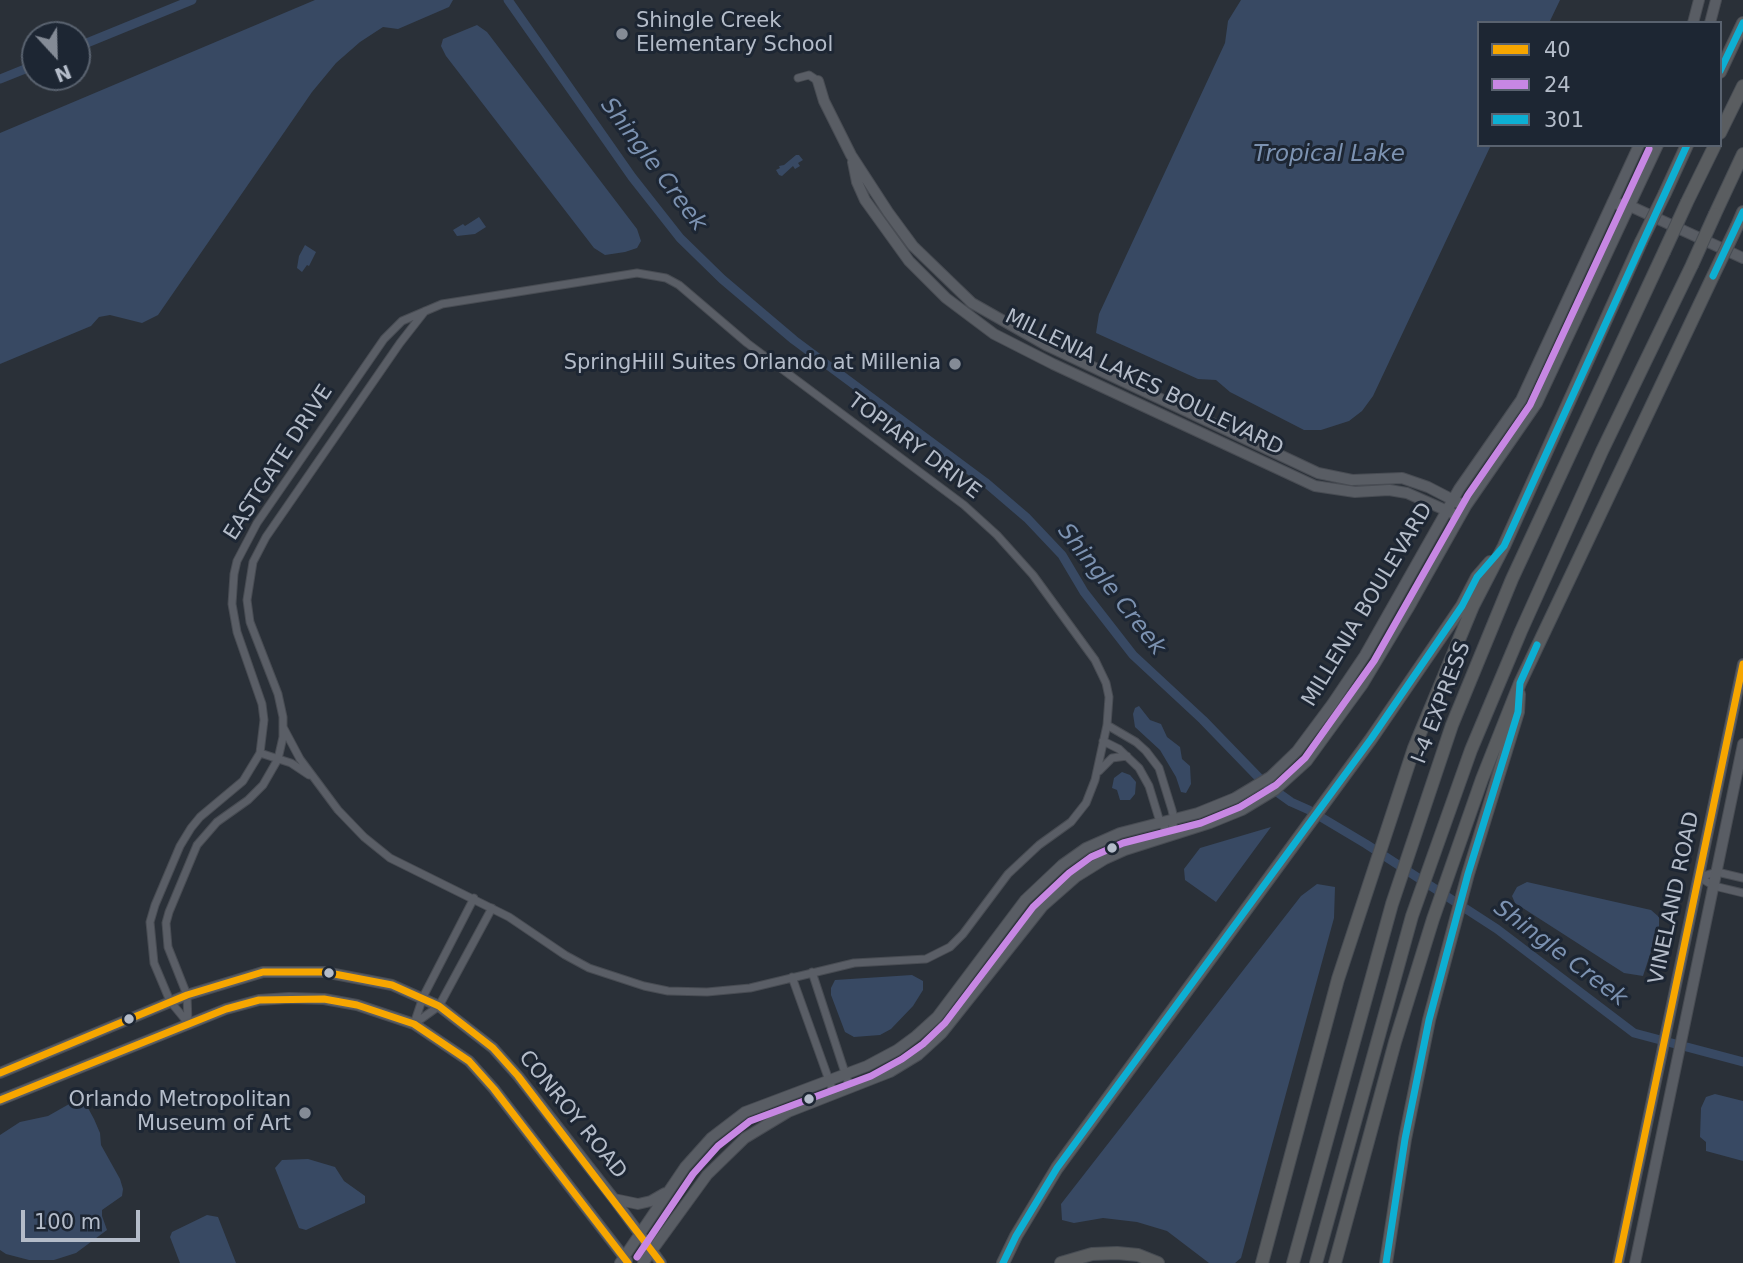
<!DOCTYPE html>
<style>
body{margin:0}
#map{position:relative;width:1743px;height:1263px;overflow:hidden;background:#2a3038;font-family:"DejaVu Sans",sans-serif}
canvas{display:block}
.legend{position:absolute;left:1477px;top:21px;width:245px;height:126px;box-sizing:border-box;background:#1d2633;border:2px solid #59626f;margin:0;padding:9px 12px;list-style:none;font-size:21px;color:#b4bcc9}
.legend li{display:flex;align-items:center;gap:14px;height:35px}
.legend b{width:35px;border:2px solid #59626f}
.north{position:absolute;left:21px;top:21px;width:70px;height:70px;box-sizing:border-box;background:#1d2633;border:2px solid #59626f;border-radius:50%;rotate:158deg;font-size:19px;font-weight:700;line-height:28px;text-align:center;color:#b4bcc9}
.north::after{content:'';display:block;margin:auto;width:24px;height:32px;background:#848b96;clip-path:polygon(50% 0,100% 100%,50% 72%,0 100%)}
.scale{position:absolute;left:21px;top:1210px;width:119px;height:32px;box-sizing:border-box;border:4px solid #b4bcc9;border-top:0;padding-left:9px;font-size:21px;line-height:24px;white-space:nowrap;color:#b4bcc9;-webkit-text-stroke:5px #1d2633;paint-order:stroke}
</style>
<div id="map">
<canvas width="1743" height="1263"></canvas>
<ul class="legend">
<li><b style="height:9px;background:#f7a600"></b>40</li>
<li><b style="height:9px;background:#c787e3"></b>24</li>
<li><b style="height:9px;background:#0dafd3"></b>301</li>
</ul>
<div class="north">N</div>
<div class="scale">100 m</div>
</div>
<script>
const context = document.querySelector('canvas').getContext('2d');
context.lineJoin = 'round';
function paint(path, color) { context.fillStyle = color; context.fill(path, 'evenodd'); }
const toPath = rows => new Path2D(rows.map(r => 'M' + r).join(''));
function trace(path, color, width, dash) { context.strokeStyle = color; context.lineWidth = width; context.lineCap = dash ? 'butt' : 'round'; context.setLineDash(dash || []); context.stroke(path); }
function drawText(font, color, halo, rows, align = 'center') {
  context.font = font + ' "DejaVu Sans",sans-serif'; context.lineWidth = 6; context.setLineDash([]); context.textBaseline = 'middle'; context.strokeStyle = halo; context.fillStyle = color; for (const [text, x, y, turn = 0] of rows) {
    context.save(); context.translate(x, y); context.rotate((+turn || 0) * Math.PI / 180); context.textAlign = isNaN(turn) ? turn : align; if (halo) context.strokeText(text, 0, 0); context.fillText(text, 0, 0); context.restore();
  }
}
paint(toPath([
 [315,0,453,0,449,7,398,29,383,27,360,42,336,63,312,92,158,315,142,323,110,315,99,317,91,326,0,364,0,133],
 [1241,0,1560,0,1549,23,1479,23,1479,145,1491,145,1373,396,1362,411,1349,421,1321,430,1304,430,1230,392,1216,380,1198,379,1096,333,1099,314,1225,43,1228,21],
 [477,25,487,32,637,229,641,241,637,248,625,252,605,255,594,248,446,56,441,46,443,39],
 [796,155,799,155,803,160,798,163,800,166,795,169,793,166,782,176,779,175,776,170,780,168,779,166,784,165],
 [479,217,486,227,475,234,457,236,453,230,463,224,465,226],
 [305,245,316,252,309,266,307,265,302,272,297,268,299,256],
 [1139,706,1150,720,1161,724,1167,737,1180,747,1182,759,1190,766,1191,784,1186,793,1181,792,1176,777,1160,750,1135,727,1133,714,1135,708],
 [1122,772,1130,775,1136,782,1135,794,1130,800,1120,800,1117,790,1112,788,1114,778],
 [1271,827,1216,902,1185,880,1184,869,1200,848],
 [1527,882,1651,910,1659,917,1659,927,1643,976,1624,973,1515,903,1512,896,1517,887],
 [1317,884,1335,887,1334,918,1241,1258,1235,1263,1209,1263,1167,1231,1137,1222,1103,1218,1074,1223,1062,1220,1061,1204,1301,896],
 [912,975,923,981,923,990,913,1006,891,1029,880,1035,854,1037,845,1032,831,995,831,988,835,980],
 [1715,1094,1743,1101,1743,1161,1706,1151,1706,1142,1700,1137,1701,1108,1706,1097],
 [78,1102,88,1108,94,1119,100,1133,101,1145,120,1179,123,1189,122,1196,102,1210,102,1216,107,1230,76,1253,54,1260,29,1260,6,1254,0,1250,0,1135,20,1122,48,1116,71,1103],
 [308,1159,335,1167,344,1181,365,1196,365,1203,306,1230,299,1228,275,1168,282,1160],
 [207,1215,218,1217,236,1263,180,1263,170,1237,172,1232]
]), '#384963');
trace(toPath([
 [508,0,632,177,680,238,722,279,794,340,985,482,1027,518,1062,555,1084,592,1133,655,1203,720,1263,782,1291,802,1309,810,1366,844,1497,929,1634,1033,1743,1062],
 [77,47,192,0],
 [0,79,35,65]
]), '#384963', 9);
const street = toPath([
 [798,78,809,75,818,81],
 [1107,725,1136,742,1146,751,1159,768,1172,810,1174,819,1171,835],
 [1103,741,1119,749,1139,768,1149,786,1160,822,1171,835],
 [260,753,291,763,309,775],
 [1099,771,1112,758,1127,756],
 [1699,877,1714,886,1743,893],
 [1699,877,1717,872,1743,878],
 [812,972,850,1088],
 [792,977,834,1094],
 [188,1023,170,1001,154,963,150,922,155,905,180,846,191,828,200,817,243,781,260,753,264,720,262,704,237,632,232,604,234,574,237,561,257,523,384,339,402,321,442,304,637,273,666,278,679,285,747,343,964,505,997,535,1033,575,1095,660,1106,683,1109,697,1107,725,1095,780,1086,803,1071,822,1039,845,1008,874,963,934,950,947,926,959,854,963,750,988,707,992,668,991,644,986,589,968,565,955,509,917,390,858,364,837,338,810,300,759,283,727],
 [188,1023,187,995,168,947,166,923,169,912,197,845,217,822,248,800,263,785,278,759,283,737,283,717,278,694,250,622,247,600,253,562,266,537,400,343,425,311],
 [414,1024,439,1006,492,908],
 [414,1024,423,997,474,898]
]);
const secondary = toPath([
 [1693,23,1699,0],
 [1710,23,1716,0],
 [818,81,824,101,851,155,888,212,913,246,972,303,1046,345,1318,473,1352,480,1402,478,1428,487,1459,503],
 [853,162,857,182,865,200,909,261,946,298,994,334,1053,364,1315,486,1355,492,1389,490,1407,493,1452,513],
 [1612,203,1630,206,1743,258],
 [0,1073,187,995,263,972,324,972,392,985,439,1006,493,1048,518,1076,614,1199,661,1263],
 [0,1100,226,1009,259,1000,289,998,324,999,357,1005,414,1024,469,1061,494,1089,627,1261],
 [614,1199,638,1204,651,1201,665,1193],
 [620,1263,685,1167,711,1138,745,1112,867,1066,897,1050,916,1036,937,1017,1025,900,1062,865,1086,848,1120,833,1198,813,1235,798,1270,777,1297,751,1332,704,1365,655,1459,489,1521,400,1639,145],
 [643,1263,707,1175,745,1138,788,1112,890,1072,918,1055,942,1033,1043,906,1076,877,1105,859,1125,850,1210,823,1242,810,1275,790,1307,761,1363,684,1408,609,1466,506,1537,403,1658,145],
 [1618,1263,1743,664],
 [1635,1263,1743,744]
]);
const highway = toPath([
 [1720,72,1743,23],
 [1720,133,1743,86],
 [1665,193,1687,145],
 [1687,202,1715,145],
 [1715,214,1743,154],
 [1737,226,1743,212],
 [1003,1263,1016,1236,1057,1168,1371,739,1462,606,1477,577,1490,562],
 [1061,1263,1092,1254,1117,1253,1138,1255,1158,1263],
 [1262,1263,1338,979,1414,748,1473,606,1504,546,1641,242],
 [1293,1263,1392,904,1452,725,1512,579,1664,252],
 [1316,1263,1412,916,1471,750,1521,631,1602,451,1692,265],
 [1335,1263,1395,1042,1433,919,1482,779,1520,683,1713,276],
 [1386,1263,1405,1139,1429,1020,1468,874,1518,712,1519,694]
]);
trace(street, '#484c53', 9);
trace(secondary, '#484c53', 12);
trace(highway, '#474c53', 14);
trace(street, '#5a5e66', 7);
trace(secondary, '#595d64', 10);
trace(highway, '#5a5d60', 12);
const highwayBridge = toPath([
 [1641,242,1665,193],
 [1664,252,1687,202],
 [1692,265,1715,214],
 [1713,276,1737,226]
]);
trace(highwayBridge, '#474c53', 14, []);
trace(highwayBridge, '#5a5d60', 12);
trace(toPath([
 [0,1073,187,995,263,972,324,972,392,985,439,1006,493,1048,518,1076,661,1263],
 [0,1100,226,1009,259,1000,324,999,357,1005,414,1024,469,1061,494,1089,628,1263],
 [1618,1263,1743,664]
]), '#f7a600', 7);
trace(toPath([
 [637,1257,693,1174,718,1146,750,1121,871,1076,902,1059,923,1044,945,1023,1033,907,1069,873,1091,857,1123,843,1201,823,1240,807,1276,785,1305,758,1374,661,1468,495,1530,405,1649,149]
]), '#c787e3', 7);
trace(toPath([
 [1720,71,1743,23],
 [1713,276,1743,212],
 [1003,1263,1016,1236,1057,1168,1371,739,1462,606,1477,577,1504,546,1687,145],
 [1386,1263,1405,1139,1429,1020,1468,874,1518,712,1520,683,1537,645]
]), '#0dafd3', 7);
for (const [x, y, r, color] of [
 [622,34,7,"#848b96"],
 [955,364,7,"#848b96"],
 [1112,848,6,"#b4bcc9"],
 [329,973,6,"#b4bcc9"],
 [129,1019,6,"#b4bcc9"],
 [809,1099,6,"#b4bcc9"],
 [305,1113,7,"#848b96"]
]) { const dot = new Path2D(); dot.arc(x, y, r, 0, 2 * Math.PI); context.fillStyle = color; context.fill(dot); trace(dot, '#1d2633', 2.5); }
drawText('21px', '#b4bcc9', '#1d2633', [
 ["Shingle Creek",636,22,"left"],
 ["Elementary School",636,46,"left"],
 ["SpringHill Suites Orlando at Millenia",941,364],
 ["Orlando Metropolitan",291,1101],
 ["Museum of Art",291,1125]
], 'right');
drawText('21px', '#b4bcc9', '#1d2633', [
 ["MILLENIA LAKES BOULEVARD",1144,383,26],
 ["TOPIARY DRIVE",914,447,37],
 ["EASTGATE DRIVE",279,463,-57],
 ["MILLENIA BOULEVARD",1368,605,-59],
 ["I-4 EXPRESS",1442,703,-69],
 ["VINELAND ROAD",1675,898,-78],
 ["CONROY ROAD",572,1115,51]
]);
drawText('italic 23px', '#7c92b1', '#1d2633', [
 ["Tropical Lake",1329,155],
 ["Shingle Creek",653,165,53],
 ["Shingle Creek",1111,590,52],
 ["Shingle Creek",1560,954,37]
]);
</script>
